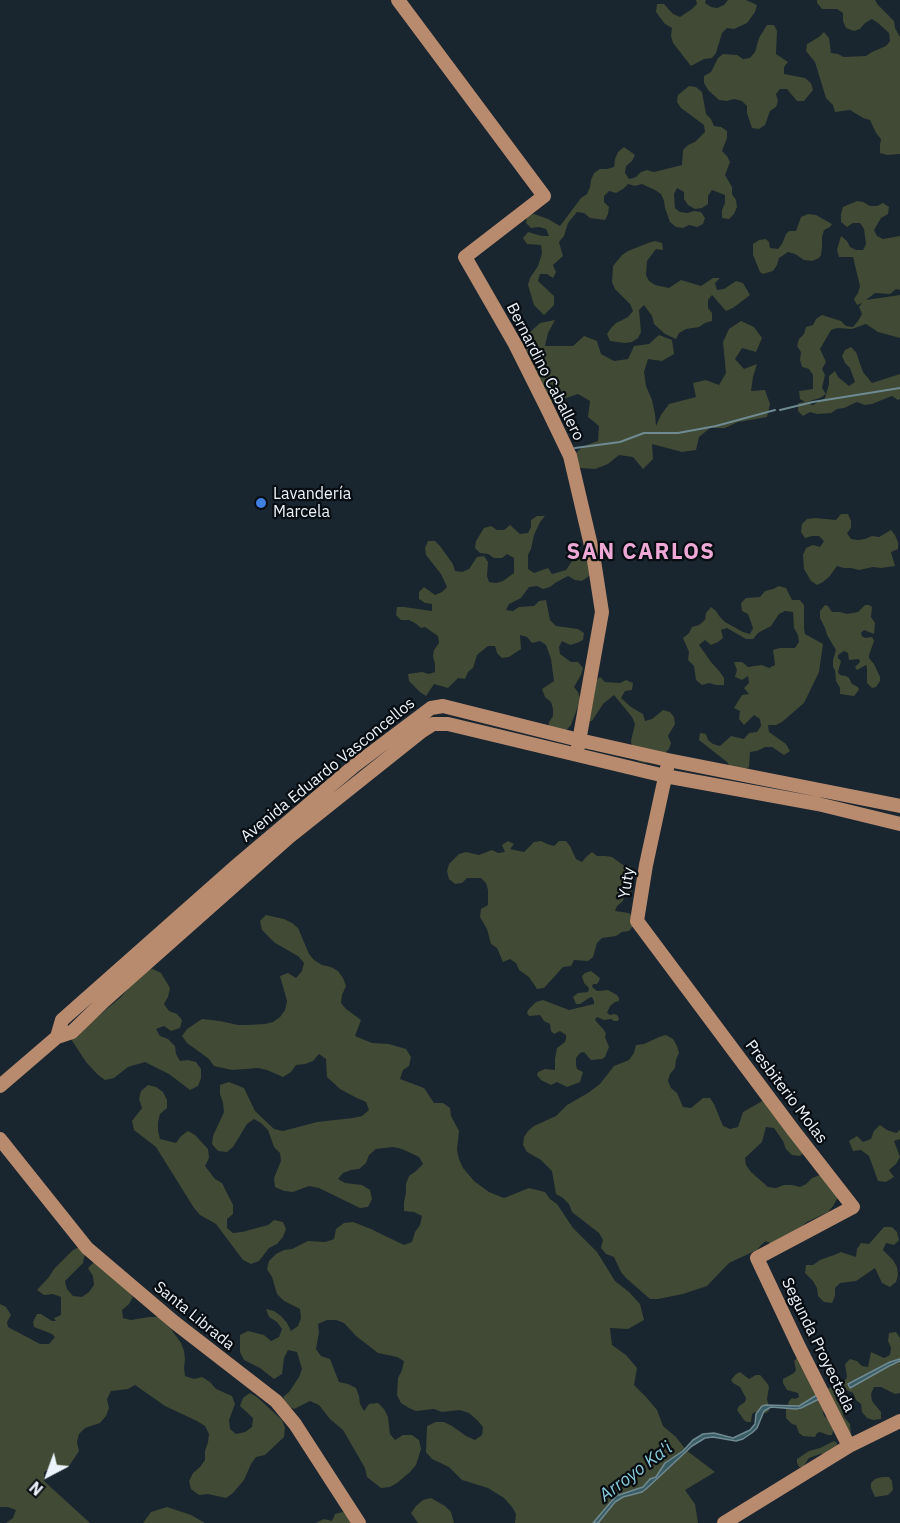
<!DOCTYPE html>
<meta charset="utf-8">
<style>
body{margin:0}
#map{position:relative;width:900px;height:1523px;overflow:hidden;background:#19252f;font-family:"IBM Plex Sans",sans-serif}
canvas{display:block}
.north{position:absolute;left:18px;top:1445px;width:60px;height:60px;-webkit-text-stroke:4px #080d12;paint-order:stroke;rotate:221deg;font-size:16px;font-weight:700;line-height:24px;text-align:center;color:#ecf4fb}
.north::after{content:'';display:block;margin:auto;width:21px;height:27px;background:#ecf4fb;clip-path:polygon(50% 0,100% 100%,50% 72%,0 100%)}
</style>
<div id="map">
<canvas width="900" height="1523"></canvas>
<div class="north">N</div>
</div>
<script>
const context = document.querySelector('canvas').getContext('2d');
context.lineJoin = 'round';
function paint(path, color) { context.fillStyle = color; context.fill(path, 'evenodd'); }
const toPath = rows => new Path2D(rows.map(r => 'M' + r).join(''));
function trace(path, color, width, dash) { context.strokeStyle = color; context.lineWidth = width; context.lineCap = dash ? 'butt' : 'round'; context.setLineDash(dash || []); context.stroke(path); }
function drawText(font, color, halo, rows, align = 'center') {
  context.font = font + ' "IBM Plex Sans",sans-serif'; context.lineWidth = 4.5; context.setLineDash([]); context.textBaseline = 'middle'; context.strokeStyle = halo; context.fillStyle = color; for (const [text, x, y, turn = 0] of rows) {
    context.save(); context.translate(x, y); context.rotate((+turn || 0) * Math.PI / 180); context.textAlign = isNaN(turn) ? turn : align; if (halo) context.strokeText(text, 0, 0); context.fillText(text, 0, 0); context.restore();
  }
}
paint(toPath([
 [696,0,706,0,705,3,711,7,717,8,724,5,728,0,746,0,757,5,755,12,747,23,734,29,727,28,722,33,716,53,712,58,704,59,691,66,673,43,671,36,672,28,665,24,656,12,657,4,664,4,673,14,680,17,692,9,697,4],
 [817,0,875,0,878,5,894,21,895,28,900,37,900,154,887,155,880,153,880,145,881,139,876,133,870,120,863,118,850,110,835,112,833,105,826,98,815,62,806,51,807,44,819,37,824,32,829,38,831,53,838,54,844,57,866,56,872,52,886,46,890,41,889,33,878,23,872,19,865,23,860,29,854,31,846,28,843,21,843,13,837,9,822,9,817,3],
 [767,25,774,25,777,31,776,54,788,62,784,67,784,74,805,78,811,83,813,90,804,101,797,101,787,89,780,89,776,94,778,101,776,107,770,111,765,125,759,129,752,128,747,113,747,106,742,101,734,99,727,101,719,100,708,90,704,83,704,76,711,72,718,58,723,54,737,55,743,59,750,58,755,52,759,38],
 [689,86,696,87,702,92,706,114,711,119,714,126,721,127,727,131,727,138,722,151,727,156,730,162,725,175,732,187,732,194,736,200,737,207,734,214,729,219,722,218,722,210,725,203,725,195,712,190,708,196,708,204,702,208,695,209,688,205,684,199,684,192,677,188,674,194,675,208,680,212,687,213,694,211,701,212,705,218,703,224,697,227,689,225,683,228,676,227,670,222,665,208,664,201,661,194,655,190,642,184,635,186,628,184,623,189,616,193,609,191,604,196,604,202,609,207,608,214,605,220,590,218,584,213,577,212,568,223,564,236,559,242,563,256,553,265,556,272,553,278,547,274,540,274,538,281,554,296,554,305,544,315,534,305,528,285,530,278,538,266,542,253,541,245,527,244,523,238,528,232,542,236,549,236,546,229,539,227,531,228,526,223,527,216,534,214,548,219,560,226,581,198,587,194,590,187,591,180,594,173,600,169,607,169,614,167,615,159,618,152,624,147,635,155,632,161,626,166,625,173,629,179,636,177,641,172,647,170,654,172,682,165,683,150,688,145,695,142,705,132,704,125,681,108,677,102,678,95],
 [857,201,863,202,870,206,877,206,883,203,889,207,888,214,881,218,874,230,877,236,883,239,900,236,900,290,896,289,890,294,875,293,866,300,900,295,900,338,878,332,866,324,852,329,837,328,831,330,820,349,826,362,822,369,825,375,822,388,826,394,820,398,813,400,806,403,813,405,825,398,829,384,829,376,835,371,838,377,849,386,855,382,850,368,845,363,842,356,845,350,851,347,856,352,863,372,872,383,900,374,900,399,898,400,892,396,872,404,865,405,857,402,844,408,837,409,831,413,817,414,810,412,803,416,798,411,798,403,805,402,800,399,799,391,813,389,813,375,809,369,802,367,800,360,801,352,797,346,799,339,804,334,806,327,813,325,816,319,822,315,841,321,846,326,853,327,858,321,862,314,859,307,862,303,857,305,854,299,858,293,860,286,853,257,839,257,837,250,841,236,847,241,850,247,856,250,863,250,866,244,864,229,860,223,853,223,847,227,841,222,841,214,843,207],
 [808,214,816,215,832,224,830,227,824,230,822,237,822,247,821,255,819,258,812,261,804,260,795,254,788,252,779,258,777,265,773,271,763,274,760,272,753,255,753,244,759,240,766,239,769,242,770,248,778,249,782,244,786,234,789,231,796,231,801,217],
 [655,241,662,243,663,250,656,249,647,261,646,275,649,281,655,285,669,288,681,280,701,286,713,278,720,278,715,283,717,290,724,289,736,281,743,283,750,295,733,308,726,311,712,295,708,300,708,308,712,313,712,321,705,323,699,327,686,329,679,333,676,339,665,334,654,324,652,316,644,305,639,310,641,332,638,338,632,342,625,343,610,341,607,334,611,328,616,323,628,317,633,311,630,304,615,289,612,282,613,266,622,255,628,251,648,243],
 [555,320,548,333,545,346,573,346,584,336,597,341,601,354,614,361,628,359,634,346,649,344,659,335,672,340,674,354,662,361,648,359,644,372,646,386,652,400,655,414,656,426,661,415,669,404,696,397,693,383,706,380,719,385,726,373,723,342,729,329,741,321,754,327,762,338,756,352,742,348,735,359,744,369,757,364,753,377,751,391,765,390,770,404,767,417,738,422,725,428,710,428,699,437,696,450,682,452,652,444,653,459,643,469,633,457,619,455,608,464,595,469,580,468,573,455,584,446,598,441,599,426,588,417,590,401,578,394,551,403,545,395,541,381,520,360,519,344,529,333,540,323],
 [841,514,848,514,851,521,851,528,847,533,851,539,858,540,865,539,872,536,879,537,891,530,895,535,898,542,898,549,891,552,895,566,881,568,873,567,859,570,851,568,844,568,837,566,829,577,823,582,817,585,811,581,804,569,803,555,806,548,813,545,820,547,824,541,819,536,812,536,805,538,801,532,802,524,807,519,815,518,836,520],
 [537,516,545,516,540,522,534,535,531,549,528,555,528,569,534,573,548,568,552,574,566,570,574,558,581,556,592,563,593,571,589,576,582,581,575,580,568,576,555,583,550,587,543,589,537,586,529,587,521,598,509,604,506,610,513,611,519,607,534,606,539,601,546,600,550,620,556,626,578,629,584,633,583,640,577,643,570,645,562,641,559,647,560,654,571,662,578,662,583,668,581,675,574,687,578,692,580,698,578,706,571,725,561,736,548,730,549,722,553,716,553,709,551,702,545,697,542,689,554,681,551,659,546,645,540,641,532,643,527,637,520,635,521,649,509,657,502,658,497,653,495,646,488,646,477,655,473,668,468,672,465,679,458,678,448,688,434,684,426,696,420,692,409,681,408,674,422,672,429,674,435,672,435,664,433,656,434,650,439,643,438,636,425,627,421,628,415,623,409,620,401,620,396,615,397,607,404,607,432,611,432,604,425,603,419,599,419,592,424,587,435,595,442,592,447,587,441,574,426,555,425,548,428,541,435,541,440,546,453,564,455,571,462,572,469,569,477,557,484,556,488,562,487,576,489,582,496,583,503,581,514,573,514,558,507,554,502,558,494,558,488,554,480,553,475,548,476,541,484,528,491,526,497,530,504,530,510,525,520,534,528,533,531,527,531,520],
 [779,586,786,588,792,600,800,600,804,605,804,628,805,634,823,644,819,672,804,703,782,722,776,725,768,725,769,732,786,744,790,751,784,755,772,747,765,747,757,751,750,752,749,767,743,771,731,768,727,762,699,740,700,733,706,734,708,740,713,744,720,746,731,736,744,739,749,733,757,732,761,726,760,719,754,715,744,725,739,719,740,711,734,708,742,695,749,694,744,688,749,683,748,676,742,680,735,677,737,670,734,662,742,662,748,667,762,665,769,668,775,665,773,650,780,648,795,648,799,642,798,635,794,628,793,612,785,611,779,614,771,626,758,633,753,639,746,639,727,628,721,630,723,638,718,642,711,645,705,640,699,645,711,662,720,672,724,678,724,685,716,685,709,683,702,685,696,680,694,666,688,660,689,652,683,638,689,633,692,627,699,625,705,620,706,613,711,607,716,611,720,617,725,622,743,632,750,634,753,628,748,614,742,611,741,603,746,598,760,597,765,591,773,589],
 [825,605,828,606,832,612,840,612,847,614,858,612,865,605,869,605,872,607,871,617,875,623,874,634,864,630,861,633,862,636,865,638,872,637,874,641,869,655,869,658,874,664,880,677,880,681,876,687,872,688,867,683,867,668,866,665,857,670,855,667,860,662,859,659,849,660,848,653,844,651,838,655,838,658,841,661,838,672,840,675,846,676,849,678,852,684,858,687,859,690,854,696,840,694,840,688,836,681,835,670,833,667,833,660,836,650,827,635,825,628,820,618,820,611],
 [600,677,605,682,620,683,626,680,633,683,632,690,625,691,621,698,631,707,643,714,645,721,652,719,663,710,670,712,674,717,675,724,668,736,671,743,669,749,664,754,645,763,638,761,634,755,631,741,635,724,632,717,614,695,603,704,592,721,584,722,595,681],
 [508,841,514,844,510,849,524,852,534,842,541,841,547,844,554,846,559,841,566,841,570,846,576,859,582,862,586,857,592,852,597,856,605,856,612,857,623,865,630,866,635,871,629,873,625,879,632,891,625,894,623,901,617,906,615,911,629,913,633,918,634,925,629,931,622,932,616,936,602,938,597,943,593,957,588,961,574,960,571,966,563,967,544,988,537,989,529,977,519,970,516,963,510,959,503,962,497,948,491,944,487,929,480,917,481,909,488,905,488,890,486,883,481,878,467,878,462,883,455,884,449,879,447,871,449,864,459,854,466,852,479,855,492,850,498,853,505,852,502,845],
 [266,915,284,919,292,923,298,928,309,954,314,960,322,965,331,967,338,971,343,978,346,986,342,995,341,1003,346,1009,361,1020,355,1036,372,1043,389,1044,406,1049,411,1057,409,1066,403,1070,400,1079,424,1088,434,1103,443,1103,450,1108,451,1116,459,1131,457,1150,459,1159,463,1168,474,1181,489,1192,504,1198,529,1188,545,1192,550,1199,557,1204,573,1228,597,1252,615,1281,629,1292,640,1304,644,1320,628,1329,610,1328,612,1345,626,1355,637,1368,634,1385,646,1397,657,1410,663,1426,676,1437,686,1450,715,1472,685,1490,695,1504,698,1523,515,1523,516,1514,512,1507,504,1498,488,1488,462,1480,449,1467,432,1459,426,1452,427,1426,436,1422,444,1422,452,1426,466,1436,475,1440,482,1435,483,1427,477,1420,469,1413,460,1410,442,1412,434,1409,416,1411,409,1408,401,1403,397,1395,398,1378,402,1370,404,1361,397,1357,378,1353,356,1336,344,1323,336,1320,327,1320,318,1324,319,1332,316,1349,321,1356,330,1359,339,1382,348,1384,356,1388,359,1396,360,1404,364,1411,369,1404,378,1403,384,1409,388,1417,390,1434,395,1440,403,1435,412,1435,419,1440,421,1449,416,1465,410,1472,397,1483,390,1487,381,1488,367,1477,365,1468,343,1430,330,1419,319,1405,310,1401,294,1409,286,1405,283,1397,289,1392,299,1377,302,1369,297,1352,288,1350,284,1358,282,1374,274,1379,260,1368,244,1360,240,1352,240,1335,248,1331,264,1335,271,1341,279,1337,282,1329,277,1322,269,1317,266,1309,274,1311,281,1316,287,1323,291,1331,298,1326,301,1318,300,1309,284,1301,277,1294,272,1277,267,1269,269,1261,276,1254,284,1250,292,1249,308,1241,325,1242,334,1239,336,1229,344,1223,353,1222,371,1229,404,1245,412,1242,415,1232,420,1225,422,1216,414,1212,404,1211,404,1202,406,1193,406,1184,409,1176,416,1171,423,1164,419,1157,402,1149,393,1147,376,1149,369,1155,366,1163,359,1169,351,1170,343,1173,338,1179,345,1183,362,1185,370,1190,372,1199,368,1207,360,1208,319,1188,309,1186,293,1192,284,1191,275,1187,274,1178,281,1161,280,1153,274,1147,268,1130,261,1123,254,1119,247,1124,233,1147,227,1152,218,1151,212,1144,213,1136,224,1112,223,1103,220,1094,220,1085,229,1082,244,1088,255,1111,274,1129,283,1131,317,1122,353,1118,362,1116,369,1110,366,1102,357,1098,340,1089,327,1077,326,1059,319,1054,313,1061,305,1064,296,1065,291,1072,283,1077,267,1070,258,1068,232,1070,214,1066,209,1059,187,1043,182,1036,187,1029,202,1019,220,1021,238,1025,247,1025,265,1024,273,1022,280,1017,285,1010,287,1001,280,976,288,973,296,978,302,971,304,963,298,956,275,943,262,930,260,921],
 [153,969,161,973,170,988,168,997,164,1004,169,1011,177,1014,182,1020,180,1028,171,1031,164,1026,156,1029,160,1036,168,1039,175,1046,176,1054,180,1061,188,1060,196,1062,201,1069,201,1078,198,1086,190,1090,169,1074,145,1062,128,1067,114,1078,105,1080,98,1075,86,1062,71,1039,121,997,144,970],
 [591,971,600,978,599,981,597,984,593,984,592,987,597,991,608,990,617,995,619,998,619,1001,615,1002,610,1006,607,1013,610,1015,614,1014,617,1015,619,1018,618,1021,614,1021,611,1019,604,1020,597,1017,595,1020,604,1030,606,1034,605,1037,609,1047,605,1057,602,1059,591,1060,584,1052,580,1053,576,1058,576,1065,577,1069,583,1072,580,1082,567,1087,557,1082,551,1085,541,1080,537,1075,538,1072,545,1069,555,1070,555,1059,557,1048,565,1042,566,1039,566,1035,560,1031,554,1034,551,1031,550,1024,544,1021,540,1015,529,1016,527,1013,528,1010,536,1002,543,1000,569,1010,594,1004,594,1001,592,997,589,998,580,1004,576,1004,573,997,578,993,588,992,589,988,584,983,582,976,585,973],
 [666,1035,673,1039,677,1046,679,1053,676,1060,675,1068,670,1074,668,1081,671,1088,677,1093,683,1107,691,1108,703,1098,710,1098,714,1104,723,1126,730,1129,738,1127,743,1112,764,1100,807,1150,800,1156,792,1155,786,1149,783,1141,774,1128,766,1127,762,1142,745,1158,746,1165,751,1172,768,1187,776,1188,784,1185,792,1185,800,1187,806,1184,812,1178,820,1175,827,1178,837,1189,837,1199,833,1206,828,1212,807,1222,777,1247,766,1241,762,1244,757,1250,729,1263,707,1286,683,1294,658,1299,650,1299,626,1278,621,1272,614,1257,606,1254,601,1248,603,1240,599,1233,572,1212,569,1204,563,1198,556,1194,552,1171,541,1160,527,1152,523,1145,524,1137,528,1131,534,1126,556,1116,567,1105,588,1093,600,1084,614,1066,629,1060,634,1053,636,1045,644,1044,659,1037],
 [148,1085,156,1087,163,1092,167,1100,167,1108,160,1114,158,1122,158,1131,160,1139,176,1143,181,1136,188,1131,195,1135,208,1149,209,1158,205,1166,215,1179,222,1183,233,1205,233,1214,227,1219,227,1228,233,1233,242,1232,268,1225,274,1220,283,1222,286,1229,283,1237,277,1244,269,1248,259,1261,251,1264,243,1260,216,1224,200,1215,194,1208,156,1147,134,1130,132,1121,142,1108,139,1099,141,1091],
 [880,1125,887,1130,896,1133,900,1130,900,1139,894,1141,900,1157,896,1164,889,1170,894,1177,886,1182,878,1181,869,1156,861,1150,853,1151,849,1141,857,1136,863,1142,871,1139,874,1131],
 [884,1227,892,1227,897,1232,899,1240,894,1245,886,1243,883,1250,893,1260,897,1267,898,1275,896,1282,890,1287,882,1283,875,1268,856,1281,840,1283,835,1288,835,1296,832,1303,824,1302,818,1296,817,1288,813,1281,805,1273,806,1265,813,1265,820,1260,834,1255,841,1252,856,1257,857,1249,861,1243,869,1244],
 [81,1246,85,1254,83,1263,65,1281,67,1289,73,1296,82,1297,89,1292,94,1285,93,1276,88,1268,94,1262,128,1290,133,1297,129,1304,122,1310,123,1318,131,1320,149,1317,158,1317,171,1329,181,1343,184,1351,185,1359,184,1368,185,1376,194,1379,202,1377,210,1382,216,1389,232,1396,235,1404,229,1420,230,1429,236,1434,245,1432,252,1427,253,1418,240,1406,243,1398,250,1393,257,1397,282,1420,285,1428,284,1437,265,1455,256,1457,251,1464,244,1480,233,1493,226,1498,208,1494,199,1495,191,1489,189,1481,193,1473,200,1467,205,1460,205,1451,208,1442,209,1434,205,1426,197,1421,165,1406,135,1385,128,1389,111,1391,107,1399,109,1408,106,1416,100,1423,85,1428,79,1434,77,1442,79,1451,69,1466,61,1470,52,1468,44,1472,44,1481,90,1523,6,1523,13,1518,16,1510,8,1507,0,1507,0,1304,6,1307,11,1315,7,1322,8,1327,40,1344,49,1344,55,1337,52,1334,34,1327,33,1322,37,1314,41,1314,52,1321,56,1321,54,1318,61,1315,61,1297,53,1294,44,1295,37,1290,49,1277,54,1269,73,1250],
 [896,1332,900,1338,900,1393,895,1394,881,1387,874,1387,871,1394,872,1401,881,1412,881,1419,873,1420,867,1418,862,1412,861,1404,856,1400,853,1393,846,1390,843,1384,847,1377,845,1364,850,1359,857,1361,862,1366,868,1367,871,1352,884,1358,890,1355,891,1348,888,1341,889,1333],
 [797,1358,801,1358,823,1408,823,1412,824,1416,830,1420,834,1427,832,1435,828,1435,820,1432,817,1433,815,1437,803,1436,799,1433,796,1425,792,1424,786,1418,786,1410,789,1401,792,1398,795,1399,799,1397,798,1393,787,1390,783,1383,783,1379,794,1373,796,1370,794,1361],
 [740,1372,749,1379,756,1375,760,1375,767,1383,769,1387,767,1399,769,1407,769,1411,766,1413,755,1412,752,1414,751,1422,747,1422,744,1420,737,1410,739,1406,745,1402,746,1398,740,1387,733,1383,731,1380,736,1374],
 [831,1387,834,1389,836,1400,841,1406,844,1417,850,1424,851,1435,827,1389],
 [834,1441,837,1443,837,1446,828,1453,820,1454,809,1458,803,1467,799,1467,797,1463,797,1459,809,1451,820,1448],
 [882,1477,889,1477,892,1481,893,1490,888,1495,875,1497,871,1488,871,1483,875,1479],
 [431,1498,445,1506,451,1512,454,1523,418,1523,411,1513,416,1506,423,1500],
 [167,1507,191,1515,205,1523,143,1523,151,1512],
 [343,1512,355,1523,316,1523,324,1519,332,1521,335,1514]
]), '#414a34');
const water = toPath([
 [900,1359,900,1361,889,1366,850,1388,848,1384,890,1362,900,1359],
 [817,1395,819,1399,801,1408,796,1409,771,1407,764,1411,757,1428,753,1432,743,1439,736,1441,713,1437,705,1438,692,1446,646,1489,642,1492,623,1497,615,1502,598,1523,593,1523,616,1496,643,1487,650,1479,656,1477,665,1463,683,1451,693,1440,703,1434,714,1433,733,1438,750,1430,755,1424,756,1414,762,1406,766,1405,799,1406,817,1395]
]);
paint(water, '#3a5d65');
trace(water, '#6f8a92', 1.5);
trace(toPath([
 [780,410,813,402,900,388],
 [575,448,620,442,644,433,678,433,716,426,775,410]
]), '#6f8a92', 2);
trace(toPath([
 [398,0,544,196,465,257,515,344,548,410,570,456,593,554,602,612,578,747],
 [667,768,646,865,637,921,793,1130,853,1207,757,1258,799,1347,849,1446],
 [57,1037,62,1020,236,866,354,766,431,708,443,706,579,740,668,760,900,806],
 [0,1086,57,1037,72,1032,104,1001,289,837,422,731,433,724,448,724,665,776,818,804,900,824],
 [0,1139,87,1248,174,1322,276,1401,295,1424,359,1523],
 [724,1523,849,1446,900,1421]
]), '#b98b6e', 14);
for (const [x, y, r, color] of [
 [261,503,6,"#3f7fe0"]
]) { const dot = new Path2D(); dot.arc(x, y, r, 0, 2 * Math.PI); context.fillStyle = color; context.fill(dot); trace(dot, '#080d12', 2); }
drawText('16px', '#ecf4fb', '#080d12', [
 ["Bernardino Caballero",545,372,63],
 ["Avenida Eduardo Vasconcellos",328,770,-39],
 ["Yuty",627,883,-81],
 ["Presbiterio Molas",786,1092,53],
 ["Santa Librada",194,1316,39],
 ["Segunda Proyectada",818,1345,64]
]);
drawText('16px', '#ecf4fb', '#080d12', [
 ["Lavandería",273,494],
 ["Marcela",273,512]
], 'left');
drawText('italic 18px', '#88cddd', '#080d12', [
 ["Arroyo Ka'i",636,1472,-37]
]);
context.letterSpacing = '1.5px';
drawText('bold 22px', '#eda8d5', '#080d12', [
 ["SAN CARLOS",641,553]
]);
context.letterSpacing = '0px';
</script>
